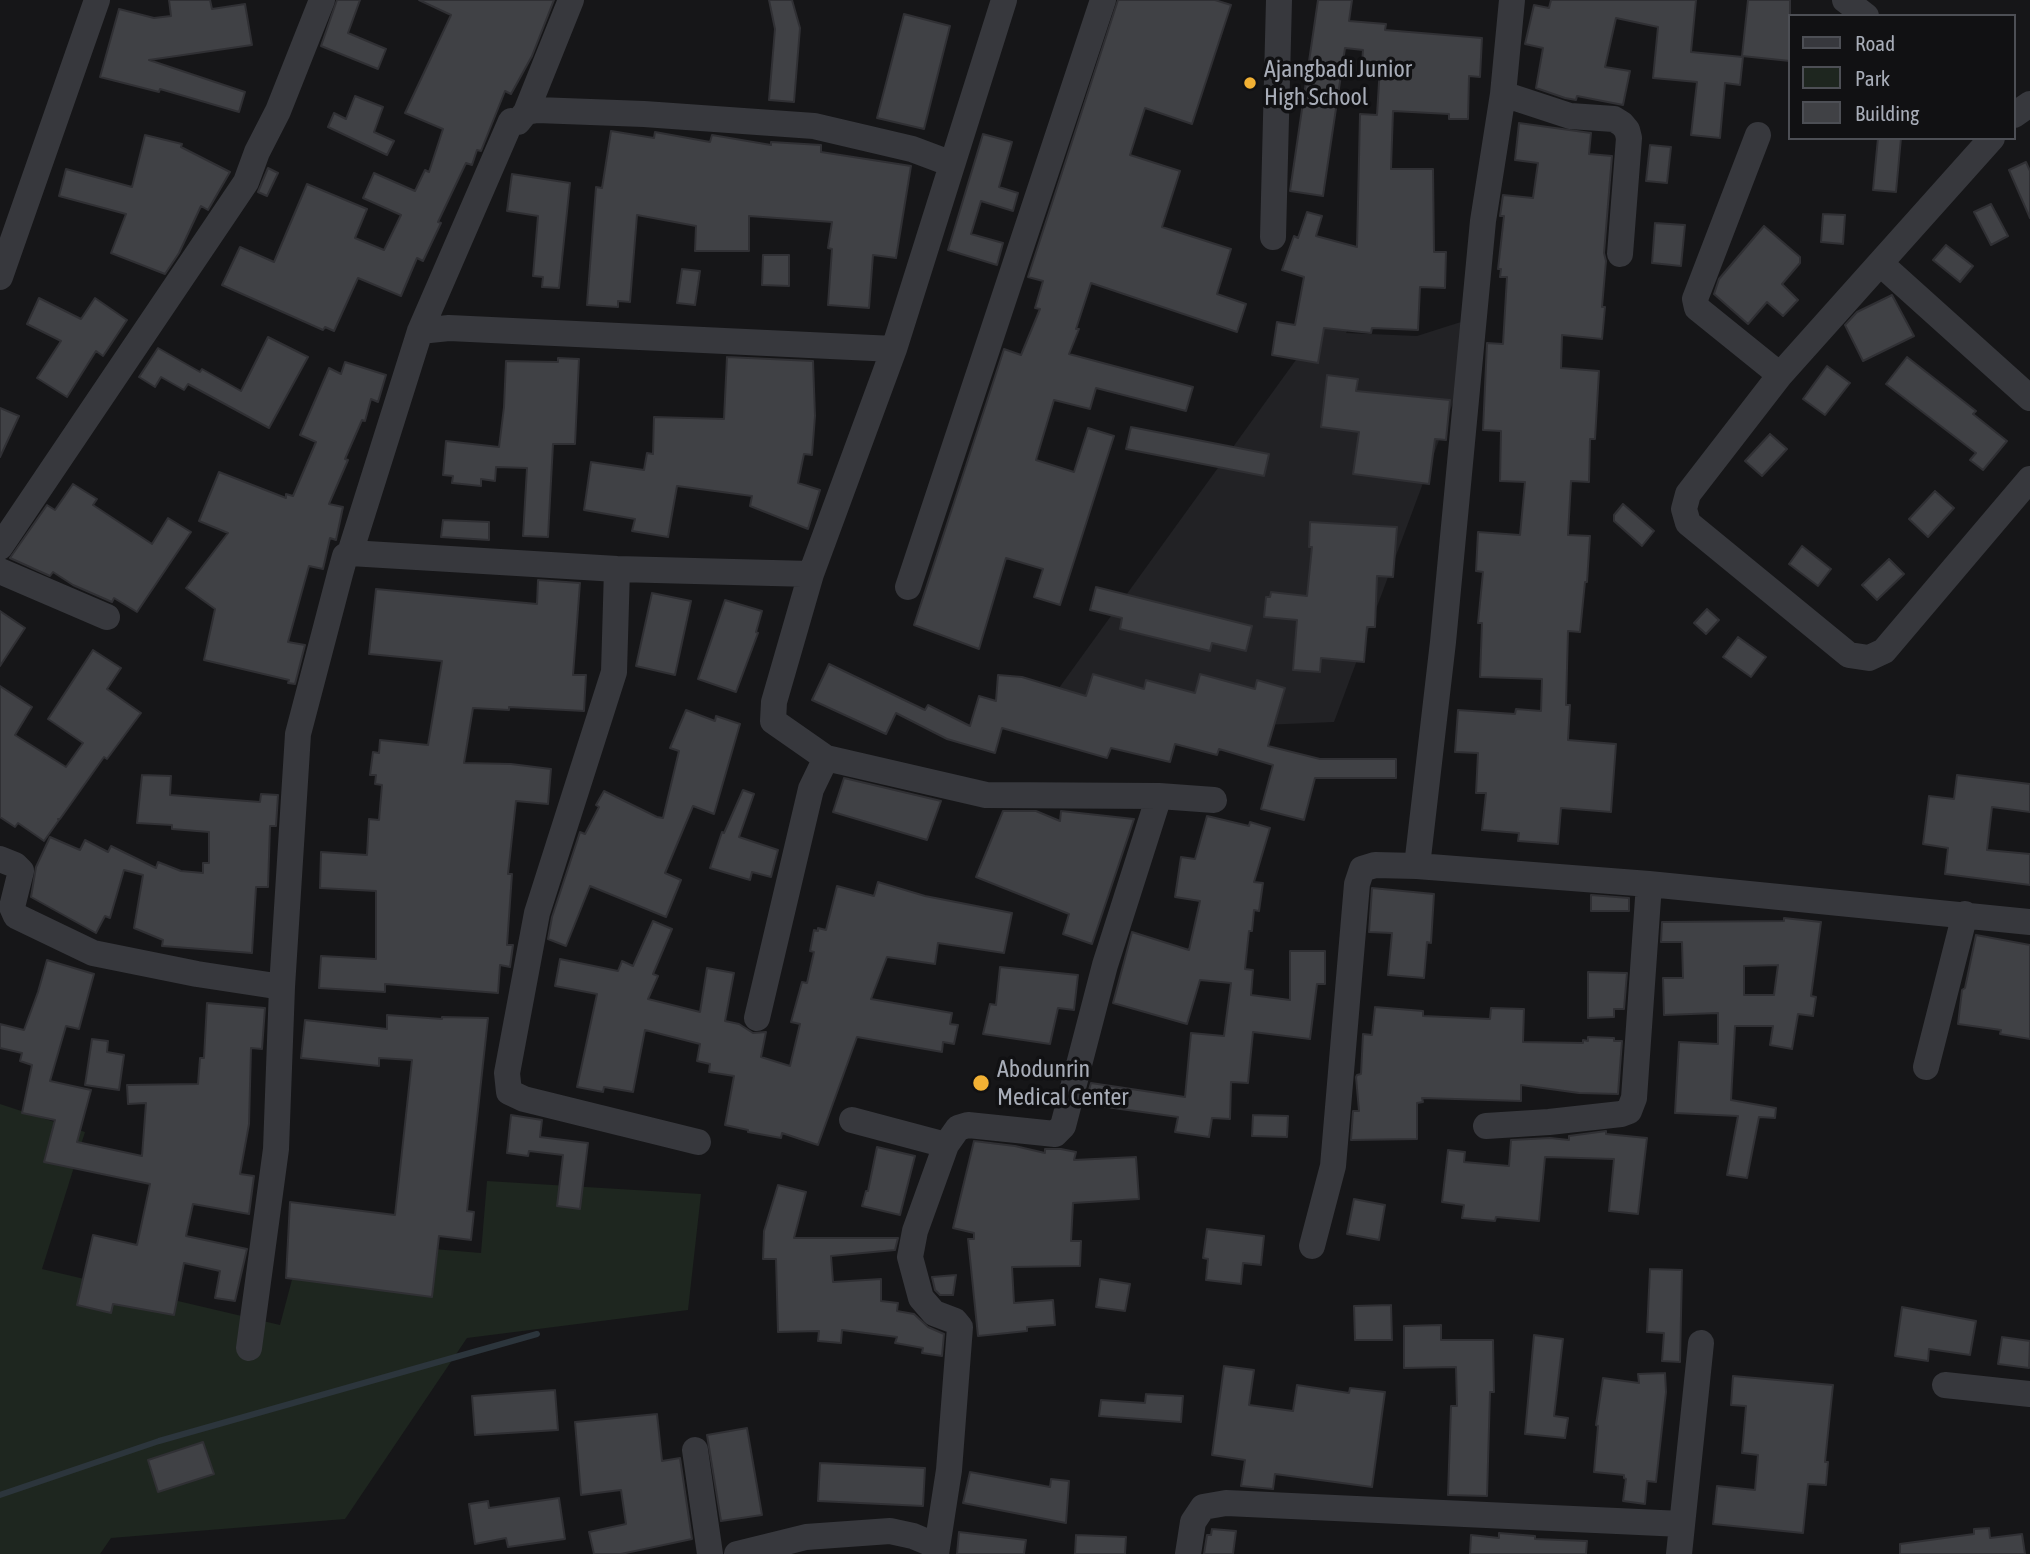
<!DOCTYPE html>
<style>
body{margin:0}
#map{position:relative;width:2030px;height:1554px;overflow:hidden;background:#161618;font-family:"Asap Condensed",sans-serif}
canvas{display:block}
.legend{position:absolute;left:1788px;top:14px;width:228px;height:126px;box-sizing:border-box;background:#111113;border:2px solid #4d4f55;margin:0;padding:9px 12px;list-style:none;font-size:21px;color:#a8adb8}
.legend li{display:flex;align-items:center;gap:14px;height:35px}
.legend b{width:35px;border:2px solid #4d4f55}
</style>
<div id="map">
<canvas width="2030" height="1554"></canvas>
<ul class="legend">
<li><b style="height:9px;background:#37383d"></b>Road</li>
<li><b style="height:19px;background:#1e261f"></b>Park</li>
<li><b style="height:19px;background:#404145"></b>Building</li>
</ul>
</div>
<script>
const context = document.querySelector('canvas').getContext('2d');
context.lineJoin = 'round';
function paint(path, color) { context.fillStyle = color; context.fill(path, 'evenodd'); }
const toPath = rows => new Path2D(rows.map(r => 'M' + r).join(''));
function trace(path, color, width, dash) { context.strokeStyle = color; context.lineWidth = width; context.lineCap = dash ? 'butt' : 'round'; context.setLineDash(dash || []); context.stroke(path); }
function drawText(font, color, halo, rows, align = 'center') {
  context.font = font + ' "Asap Condensed",sans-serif'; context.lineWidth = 7; context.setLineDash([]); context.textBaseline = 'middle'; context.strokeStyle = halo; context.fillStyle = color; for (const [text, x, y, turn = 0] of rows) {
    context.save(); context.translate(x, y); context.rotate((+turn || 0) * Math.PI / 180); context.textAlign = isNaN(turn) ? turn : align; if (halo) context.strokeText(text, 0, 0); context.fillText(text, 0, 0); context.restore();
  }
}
paint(toPath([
 [1350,285,1372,289,1346,333,1417,336,1486,314,1334,722,1025,735]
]), '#222225');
paint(toPath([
 [0,1104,85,1132,42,1269,280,1325,303,1238,481,1253,487,1181,701,1194,688,1310,467,1338,345,1519,111,1538,100,1554,0,1554]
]), '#1e261f');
trace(toPath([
 [0,1495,159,1441,537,1334]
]), '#2c353c', 6);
const building = toPath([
 [169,0,210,0,212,9,245,4,252,45,149,60,245,92,239,112,160,89,159,92,100,77,119,9,154,18,171,16,169,0],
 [337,0,360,0,348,33,386,49,378,69,321,46,337,0],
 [419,0,554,0,532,56,511,94,505,91,481,151,477,150,472,165,466,163,438,222,441,223,423,261,417,258,401,296,358,278,334,331,325,327,323,330,222,285,240,247,274,262,307,184,367,209,355,238,384,250,401,215,363,198,374,173,415,191,425,170,429,172,443,129,405,113,451,15,419,0],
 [769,0,792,0,800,28,794,102,769,100,775,29,769,0],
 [1118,0,1215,0,1231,5,1192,124,1145,108,1130,155,1180,171,1162,227,1231,249,1217,294,1246,304,1237,332,1091,283,1076,329,1079,329,1069,354,1193,387,1186,411,1096,388,1090,409,1054,400,1036,460,1074,472,1088,428,1114,436,1060,605,1034,597,1043,569,1006,558,979,649,914,625,1004,349,1021,355,1040,309,1035,308,1043,281,1028,277,1118,0],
 [1318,0,1352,0,1349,21,1386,24,1385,30,1482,38,1480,77,1469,76,1468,119,1449,119,1449,114,1393,111,1391,169,1433,169,1434,252,1446,252,1445,288,1420,287,1418,330,1372,328,1371,333,1324,328,1318,363,1272,355,1277,322,1295,325,1304,277,1282,270,1294,236,1298,238,1307,212,1322,216,1316,236,1357,247,1360,114,1377,115,1380,66,1362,64,1363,50,1345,48,1323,196,1290,191,1318,0],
 [1551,0,1696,0,1691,52,1743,57,1740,85,1725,83,1720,138,1691,135,1697,82,1653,78,1658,27,1616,18,1605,67,1630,71,1623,105,1577,96,1576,100,1565,98,1536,88,1543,48,1525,44,1534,5,1549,8,1551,0],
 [1748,0,1790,0,1790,61,1742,56,1748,0],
 [904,14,950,26,924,129,877,118,904,14],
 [355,96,383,107,374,132,394,141,387,155,328,127,334,113,346,119,355,96],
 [1519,123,1591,133,1589,154,1612,156,1604,253,1606,261,1602,307,1605,307,1602,339,1562,335,1561,368,1599,371,1595,439,1590,439,1589,482,1571,481,1568,535,1590,536,1587,582,1585,582,1580,632,1568,631,1566,705,1570,705,1568,740,1616,744,1611,812,1561,808,1558,844,1518,841,1519,833,1482,830,1486,793,1476,793,1478,753,1455,752,1458,710,1515,714,1516,709,1541,711,1542,679,1480,677,1482,623,1478,623,1483,572,1476,571,1478,532,1520,535,1525,482,1500,481,1501,431,1483,430,1487,343,1503,344,1507,277,1500,277,1501,269,1498,269,1504,216,1500,216,1503,195,1533,198,1538,163,1515,160,1519,123],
 [611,131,654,138,655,132,710,142,712,135,771,145,771,142,821,145,821,152,911,166,896,258,873,255,869,308,828,305,832,249,828,248,832,222,749,216,749,251,695,251,696,226,637,215,630,302,618,301,618,307,587,305,596,187,602,188,611,131],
 [983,134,1012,142,999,187,1018,193,1013,211,981,201,971,234,1003,243,997,265,948,250,983,134],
 [145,135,182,144,181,147,230,172,208,210,201,206,179,253,165,274,111,253,126,214,59,196,66,169,132,187,145,135],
 [1878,138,1901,138,1896,192,1873,190,1878,138],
 [1650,145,1671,147,1667,183,1646,181,1650,145],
 [2026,162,2030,171,2030,218,2009,170,2026,162],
 [268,168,278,173,267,196,258,192,268,168],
 [512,174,570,183,559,288,542,287,543,277,533,276,538,216,507,211,512,174],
 [1991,204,2008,236,1991,245,1974,212,1991,204],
 [1823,214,1845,215,1843,244,1821,242,1823,214],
 [1655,223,1685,225,1681,266,1652,263,1655,223],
 [1764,226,1800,257,1800,263,1782,284,1798,300,1783,316,1767,302,1748,324,1714,294,1719,279,1764,226],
 [1946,245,1973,266,1960,282,1933,260,1946,245],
 [763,255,789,255,789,286,762,285,763,255],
 [682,269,700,271,695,305,677,303,682,269],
 [1892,295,1914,336,1863,361,1845,325,1857,312,1892,295],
 [39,298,81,319,95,298,127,320,103,356,96,351,67,397,37,378,61,341,27,324,39,298],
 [268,337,308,357,269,428,188,384,184,390,161,377,155,387,139,377,158,348,200,372,202,369,241,391,268,337],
 [727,357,813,361,815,416,812,455,804,454,798,483,820,490,808,529,750,506,752,496,677,486,668,537,632,531,635,519,584,510,591,462,644,470,647,453,653,454,654,417,724,419,727,357],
 [1907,357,1976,411,1973,414,2007,441,1983,470,1970,460,1976,453,1886,384,1907,357],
 [558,358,579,359,575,444,553,444,548,537,523,536,527,468,496,467,495,481,481,479,481,486,452,483,453,476,443,475,446,441,499,447,504,407,506,361,558,362,558,358],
 [345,362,386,375,378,402,371,399,365,421,362,420,345,459,348,460,329,504,343,507,336,540,330,538,323,569,309,566,288,642,305,645,295,684,288,683,289,680,204,660,215,609,186,588,228,533,199,521,219,472,286,498,286,494,293,496,316,442,300,435,329,368,341,374,345,362],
 [1827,366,1850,383,1825,415,1803,399,1827,366],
 [1327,375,1358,379,1356,391,1450,400,1446,440,1435,439,1429,484,1353,474,1359,432,1321,427,1327,375],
 [0,408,19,416,0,457,0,408],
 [1131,427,1269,454,1264,476,1126,449,1131,427],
 [1770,434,1787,449,1762,476,1745,461,1770,434],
 [73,484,97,499,93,505,152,544,168,518,191,532,137,612,114,598,112,602,73,585,53,572,50,576,10,558,47,505,55,510,73,484],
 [1935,491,1954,508,1928,537,1909,519,1935,491],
 [1623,504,1654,531,1642,546,1614,521,1614,515,1623,504],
 [443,520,489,522,489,540,441,537,443,520],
 [1310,522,1397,527,1393,577,1377,576,1375,627,1367,627,1364,662,1321,658,1320,672,1293,670,1297,620,1264,617,1266,597,1270,597,1271,592,1307,596,1312,547,1309,547,1310,522],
 [1802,546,1831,569,1818,586,1789,564,1802,546],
 [1889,559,1904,574,1877,600,1862,585,1889,559],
 [538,580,580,583,573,675,586,675,584,711,509,707,509,710,473,708,464,763,511,764,551,769,548,804,516,801,508,874,512,874,507,945,513,945,510,967,500,965,498,993,385,984,385,992,319,988,321,956,376,959,376,891,320,888,321,852,367,855,369,819,379,820,382,785,375,784,376,775,370,775,373,752,379,753,380,740,428,745,442,661,369,654,376,589,537,604,538,580],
 [1096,587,1252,626,1246,651,1212,643,1210,651,1120,629,1122,618,1090,610,1096,587],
 [652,593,691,601,675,675,636,666,652,593],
 [725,600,762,611,756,632,758,633,736,692,698,679,725,600],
 [1707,609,1719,620,1706,634,1694,623,1707,609],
 [0,611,25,628,0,666,0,611],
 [1738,637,1766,657,1751,677,1723,657,1738,637],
 [93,650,121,668,107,689,141,713,107,759,104,757,60,819,58,819,59,820,44,841,18,823,15,827,0,817,0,686,32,707,15,735,66,767,83,743,48,719,93,650],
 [829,664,925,710,928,705,970,726,979,696,996,701,998,675,1022,677,1086,696,1093,674,1144,689,1146,680,1195,693,1200,674,1255,689,1257,680,1285,688,1268,746,1320,759,1396,759,1396,778,1315,778,1304,820,1261,809,1273,765,1219,749,1217,755,1175,744,1170,762,1111,748,1107,758,1002,728,995,753,947,739,896,713,886,734,812,700,829,664],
 [686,710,715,721,716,716,740,724,714,814,693,806,665,873,681,880,666,917,590,886,566,946,548,939,552,917,580,832,585,834,599,807,596,805,604,791,657,817,663,818,679,751,670,748,686,710],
 [142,775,171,776,170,795,260,802,261,794,278,795,276,826,270,826,268,887,256,887,252,953,162,946,163,940,134,928,143,875,124,870,110,918,105,916,96,933,31,897,36,867,50,837,80,850,85,840,108,852,111,846,156,868,158,862,181,871,203,873,203,863,209,863,209,832,172,829,172,825,137,823,142,775],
 [1957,775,2030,784,2030,812,1992,807,1987,850,2030,854,2030,885,1945,874,1948,848,1923,844,1929,796,1954,799,1957,775],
 [844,778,941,801,927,840,833,812,844,778],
 [743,790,754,794,739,837,778,850,771,877,752,872,750,880,710,868,722,832,724,833,743,790],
 [1003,811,1036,811,1060,821,1061,811,1134,819,1092,944,1063,934,1069,914,976,877,1003,811],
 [1207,816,1249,826,1250,822,1270,828,1254,882,1263,883,1259,911,1254,910,1252,931,1249,931,1245,969,1253,970,1251,995,1290,1000,1290,951,1325,951,1325,984,1317,984,1310,1039,1253,1032,1248,1083,1231,1082,1230,1119,1212,1118,1209,1137,1175,1132,1178,1117,1085,1104,1091,1083,1185,1097,1191,1033,1224,1036,1231,983,1200,980,1187,1024,1113,1003,1132,932,1189,950,1200,901,1175,897,1181,857,1195,859,1207,816],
 [878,882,925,896,1012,913,1004,953,938,943,935,964,887,957,871,999,952,1013,950,1024,958,1025,954,1044,943,1042,942,1052,857,1037,818,1145,782,1133,781,1138,748,1132,748,1130,725,1125,734,1076,709,1072,710,1064,697,1061,700,1044,645,1030,633,1092,604,1087,603,1092,577,1087,597,994,555,986,560,959,618,971,622,961,633,966,653,921,672,929,653,974,658,976,648,999,700,1012,707,968,734,973,725,1021,739,1024,753,1033,766,1032,761,1057,790,1066,800,1024,791,1022,802,982,807,983,814,952,810,951,814,930,818,931,818,928,826,930,837,886,874,896,878,882],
 [1372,888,1434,894,1431,943,1427,942,1424,978,1388,975,1392,933,1369,932,1372,888],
 [1591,895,1629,898,1629,911,1591,911,1591,895],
 [1784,918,1821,922,1811,996,1816,997,1813,1016,1798,1014,1792,1049,1770,1045,1773,1026,1735,1026,1731,1100,1776,1108,1775,1118,1759,1117,1747,1178,1727,1175,1738,1116,1675,1113,1679,1042,1718,1044,1718,1013,1664,1015,1663,978,1683,978,1682,942,1661,942,1662,922,1784,921,1784,918],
 [1778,965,1774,995,1744,995,1744,966,1778,965],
 [1976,935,2030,945,2030,1039,2000,1034,2001,1030,1958,1024,1962,990,1965,988,1976,935],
 [47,960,94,974,79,1029,66,1026,50,1081,91,1090,77,1142,142,1156,146,1103,128,1104,127,1085,198,1084,200,1058,204,1058,207,1003,265,1008,262,1049,251,1048,249,1124,240,1174,254,1176,249,1214,193,1204,186,1236,247,1249,235,1301,215,1298,220,1271,184,1263,174,1315,113,1304,111,1313,77,1305,93,1235,137,1245,150,1184,44,1162,55,1120,22,1113,32,1065,20,1061,22,1053,0,1048,0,1024,24,1030,38,992,47,960],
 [1000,967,1078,975,1074,1010,1058,1008,1050,1044,983,1034,990,1004,996,1005,1000,967],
 [1588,972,1627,973,1624,1009,1614,1009,1614,1017,1588,1018,1588,972],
 [1375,1007,1423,1011,1423,1016,1490,1019,1491,1008,1524,1009,1523,1042,1583,1043,1583,1040,1588,1041,1588,1037,1614,1038,1614,1041,1622,1041,1618,1094,1579,1093,1521,1085,1521,1101,1422,1098,1423,1102,1417,1103,1417,1139,1351,1140,1353,1111,1359,1111,1356,1077,1357,1075,1361,1074,1363,1034,1372,1035,1375,1007],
 [387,1015,442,1019,442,1017,488,1018,467,1211,474,1212,471,1240,439,1236,432,1297,286,1278,290,1202,395,1215,412,1060,379,1058,379,1066,301,1058,305,1020,387,1029,387,1015],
 [92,1039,108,1041,107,1052,124,1055,119,1090,85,1085,92,1039],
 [511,1115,542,1120,540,1137,588,1143,580,1209,557,1206,563,1155,529,1151,528,1156,507,1153,511,1115],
 [1253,1115,1288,1116,1287,1137,1252,1136,1253,1115],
 [1606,1131,1606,1134,1647,1138,1638,1214,1609,1211,1614,1159,1545,1157,1539,1221,1496,1217,1495,1221,1462,1218,1464,1205,1442,1202,1448,1150,1465,1152,1464,1162,1509,1166,1511,1140,1550,1138,1569,1140,1569,1136,1606,1131],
 [974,1141,1015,1146,1045,1153,1045,1149,1061,1149,1076,1152,1074,1160,1136,1157,1139,1199,1073,1203,1071,1241,1081,1241,1080,1266,1012,1267,1014,1303,1053,1300,1055,1325,1027,1327,1027,1331,978,1336,968,1239,974,1239,974,1233,953,1228,974,1141],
 [877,1147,915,1156,900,1215,862,1206,866,1191,868,1191,877,1147],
 [778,1185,806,1192,794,1238,898,1238,895,1250,831,1256,833,1282,881,1279,881,1301,898,1303,897,1311,914,1314,928,1327,944,1334,942,1356,922,1353,923,1348,895,1343,897,1337,842,1330,841,1343,818,1341,819,1331,778,1332,776,1259,763,1259,764,1231,778,1185],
 [1354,1199,1385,1205,1379,1240,1347,1234,1354,1199],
 [1207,1229,1264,1236,1261,1265,1243,1263,1241,1284,1206,1280,1208,1259,1203,1258,1207,1229],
 [1650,1269,1682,1270,1680,1362,1662,1361,1664,1333,1647,1332,1650,1269],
 [956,1275,953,1295,940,1295,935,1290,932,1277,956,1275],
 [1100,1279,1130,1284,1125,1311,1096,1307,1100,1279],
 [1391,1305,1392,1340,1355,1340,1354,1306,1391,1305],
 [1902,1307,1976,1321,1970,1355,1929,1349,1928,1361,1895,1356,1902,1307],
 [1441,1325,1441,1340,1493,1340,1494,1392,1490,1392,1487,1496,1448,1495,1451,1406,1457,1406,1456,1367,1404,1368,1404,1326,1441,1325],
 [1534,1335,1563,1339,1554,1416,1568,1418,1565,1438,1525,1434,1534,1335],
 [2002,1337,2030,1341,2029,1368,1998,1364,2002,1337],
 [1224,1366,1254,1370,1249,1405,1293,1411,1297,1385,1349,1393,1350,1388,1385,1392,1372,1487,1275,1474,1273,1489,1241,1486,1245,1460,1212,1455,1224,1366],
 [1665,1373,1666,1392,1656,1482,1647,1481,1645,1504,1623,1501,1626,1479,1624,1478,1624,1475,1594,1472,1598,1426,1596,1425,1603,1378,1639,1383,1638,1374,1665,1373],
 [1733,1376,1833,1385,1825,1462,1828,1462,1826,1485,1808,1484,1803,1533,1713,1524,1717,1486,1755,1490,1758,1455,1742,1453,1746,1406,1731,1405,1733,1376],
 [555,1390,558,1430,475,1435,472,1396,555,1390],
 [1146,1394,1183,1396,1181,1422,1099,1416,1101,1400,1145,1403,1146,1394],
 [657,1414,662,1461,680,1458,692,1539,621,1554,594,1554,589,1532,626,1524,621,1490,581,1495,575,1422,657,1414],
 [747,1428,762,1515,721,1521,707,1435,747,1428],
 [203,1442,214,1474,158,1492,148,1460,203,1442],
 [820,1463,925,1468,923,1506,818,1501,820,1463],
 [970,1472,1050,1487,1051,1479,1069,1481,1066,1523,963,1503,970,1472],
 [559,1498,565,1539,508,1547,506,1538,475,1544,469,1504,488,1501,489,1508,559,1498],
 [1989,1528,1990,1538,2022,1534,2025,1554,1900,1554,1900,1544,1974,1534,1974,1529,1989,1528],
 [1212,1529,1236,1531,1233,1554,1204,1554,1207,1535,1211,1535,1212,1529],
 [959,1532,1026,1540,1024,1554,957,1554,959,1532],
 [1499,1533,1535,1536,1535,1539,1587,1541,1586,1554,1470,1554,1471,1535,1499,1538,1499,1533],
 [1076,1535,1126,1537,1125,1554,1075,1554,1076,1535]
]);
paint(building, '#404145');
trace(building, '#303034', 2);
trace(toPath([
 [1004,0,894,349,811,574,774,702,773,721,826,758,986,795,1159,796,1214,800],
 [1845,0,1866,16],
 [1503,94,1570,116,1614,119,1622,124,1627,130,1629,138,1620,254],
 [526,112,537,110,644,114,814,126,912,149,952,164],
 [2014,115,2030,104],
 [1758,135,1695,299,1697,308,1780,375,1992,138],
 [1273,237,1279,0],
 [1881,264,2030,398],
 [0,277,97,0],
 [420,331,449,328,894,349],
 [1780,375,1688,494,1684,509,1688,523,1849,655,1869,658,1884,651,2030,479],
 [0,547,246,182,257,152,278,111,322,0],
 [350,553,617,569,811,574],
 [617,569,614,672,537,913,507,1073,509,1092,524,1099,698,1142],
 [0,571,107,617],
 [908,587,1103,0],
 [0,859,15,865,21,871,12,907,16,916,93,953,197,974,282,987],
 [1417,866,1443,642,1483,221,1503,94,1512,0],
 [757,1018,811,789,826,758],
 [1926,1067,1965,914],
 [852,1120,946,1145],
 [1486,1126,1549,1122,1621,1114,1629,1111,1634,1098,1649,884],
 [1312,1246,1333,1166,1357,884,1362,869,1375,865,1417,866,1649,884,2030,922],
 [249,1348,276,1149,282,987,298,734,340,574,345,556,350,553,420,331,511,121,518,122,526,112,571,0],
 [1945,1385,2030,1394],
 [695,1450,710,1554],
 [737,1554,806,1537,890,1531,913,1536,937,1546],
 [936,1554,949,1470,960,1327,955,1321,934,1313,921,1298,910,1257,915,1231,946,1145,958,1128,968,1125,1055,1134,1063,1126,1105,965,1159,796],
 [1188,1554,1193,1522,1203,1507,1226,1503,1682,1524],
 [1679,1554,1701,1343]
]), '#37383d', 26);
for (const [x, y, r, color] of [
 [1250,83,7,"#f2b134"],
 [981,1083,9,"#f2b134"]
]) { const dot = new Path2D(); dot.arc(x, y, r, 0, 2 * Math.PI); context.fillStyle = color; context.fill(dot); trace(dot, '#111113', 2.5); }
drawText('24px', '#a8adb8', '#111113', [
 ["Ajangbadi Junior",1264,69],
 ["High School",1264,97],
 ["Abodunrin",997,1069],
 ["Medical Center",997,1097]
], 'left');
</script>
